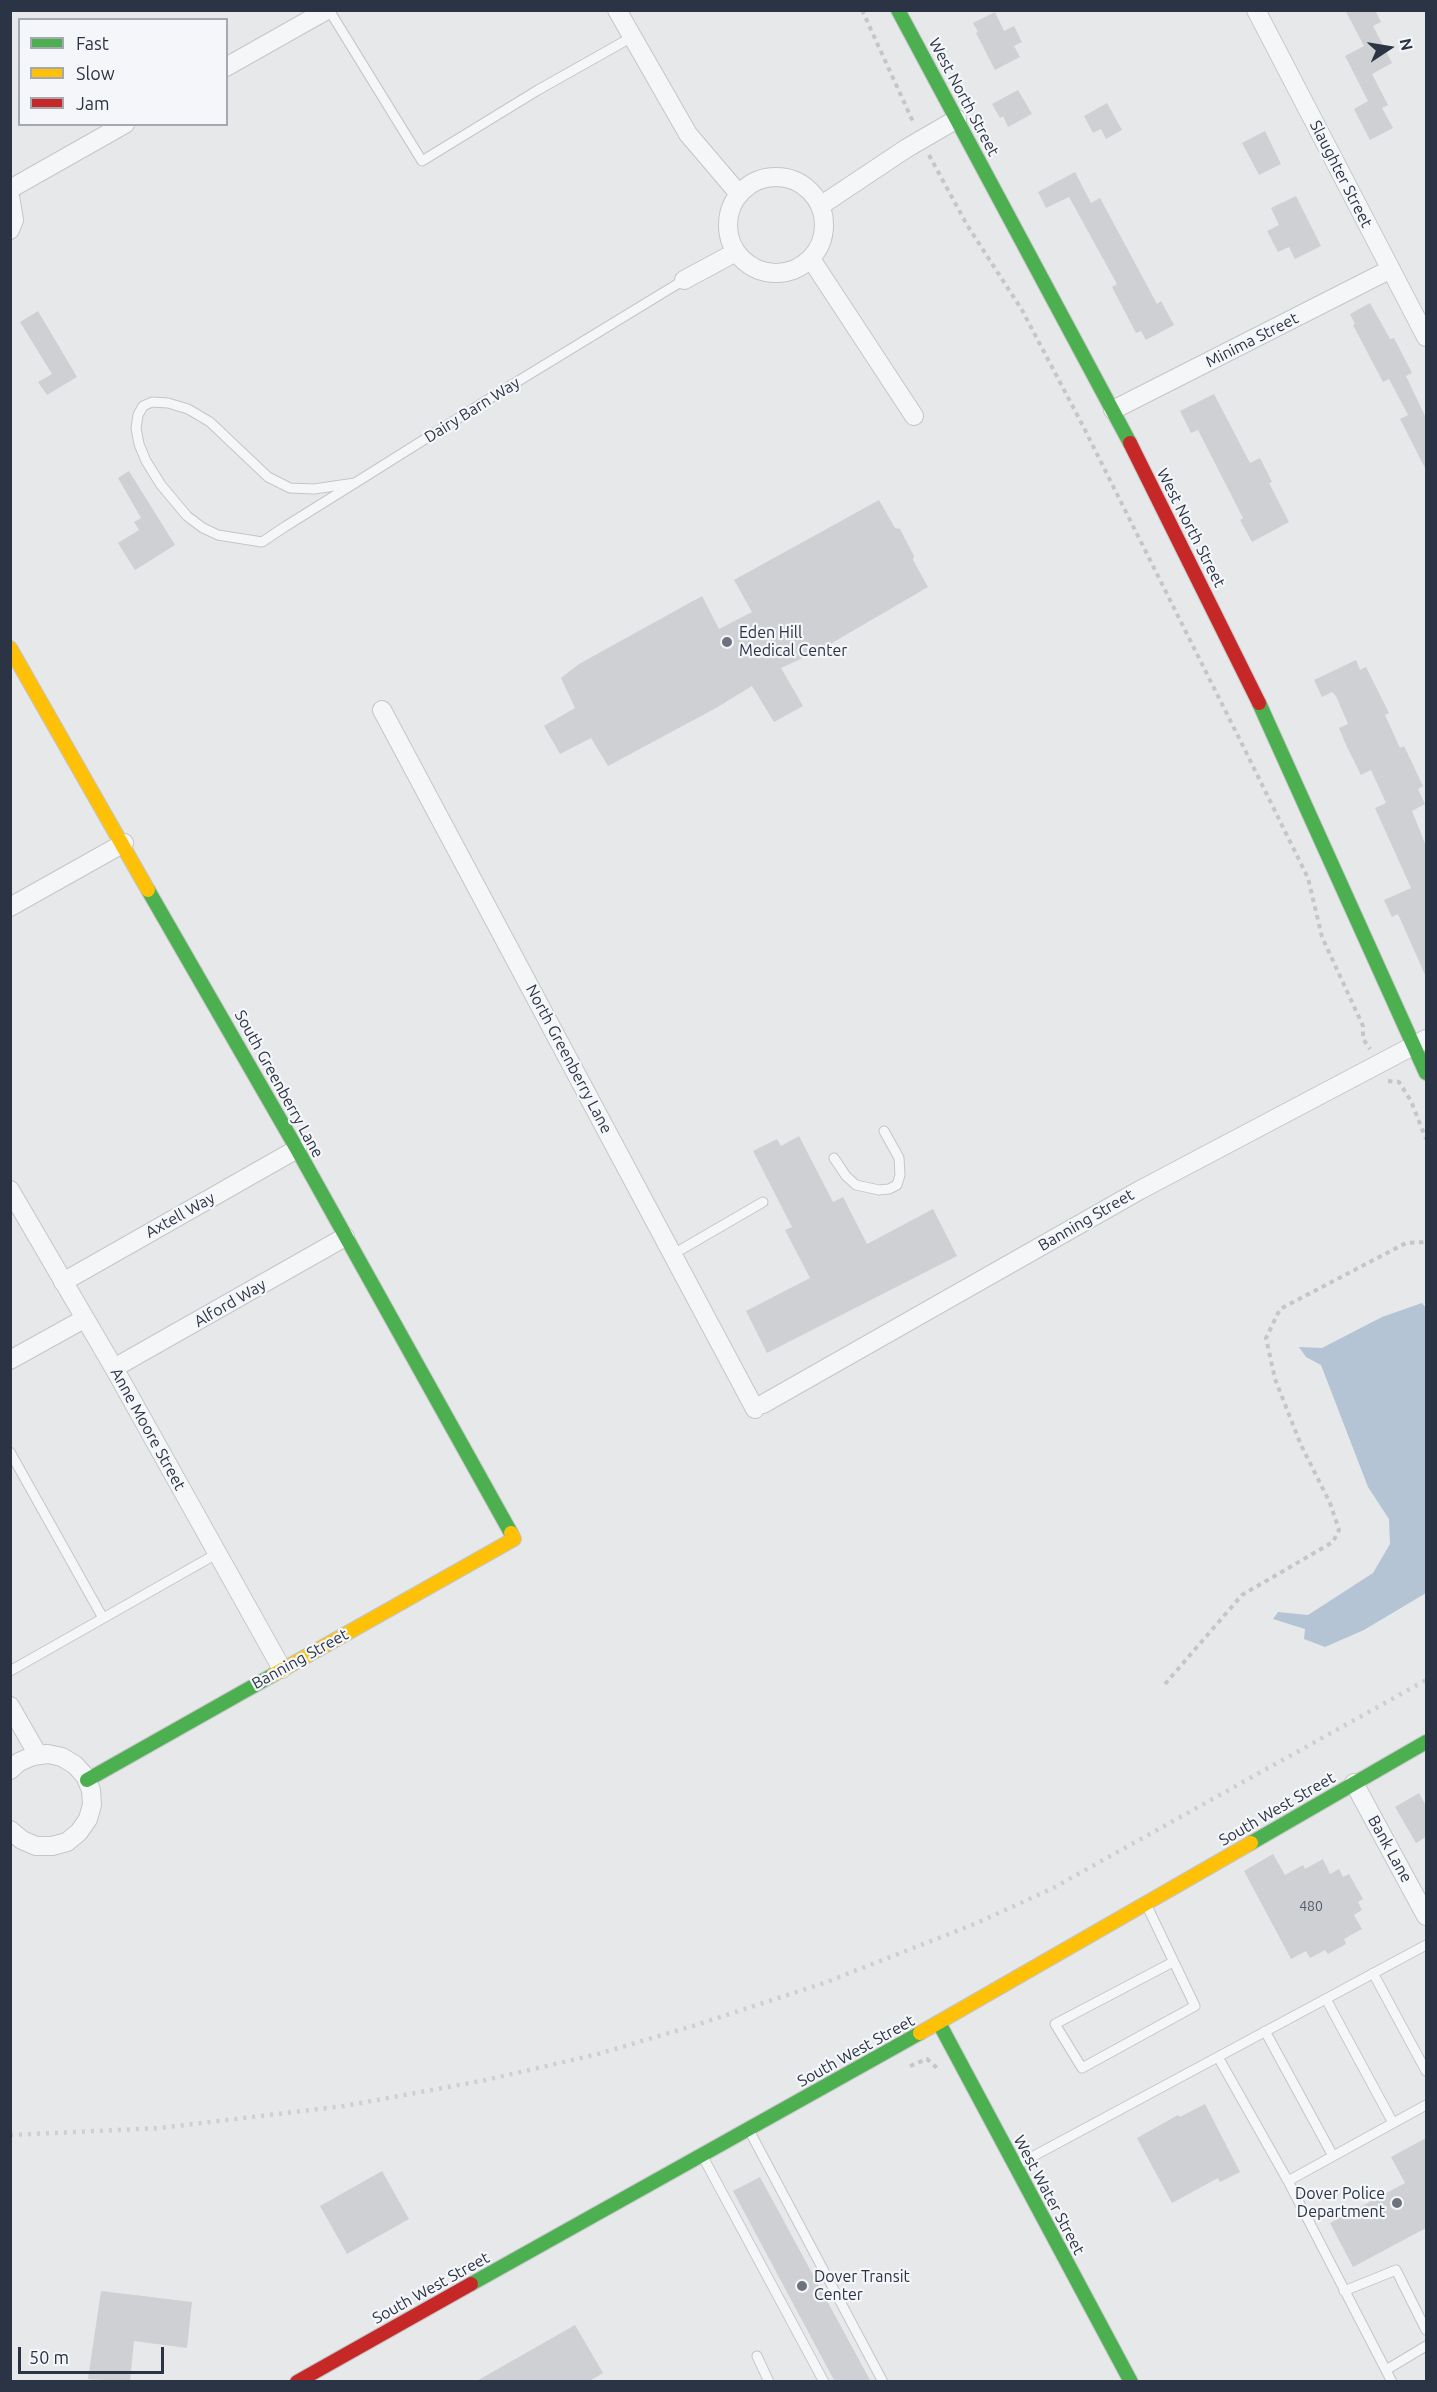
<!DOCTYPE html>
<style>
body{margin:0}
#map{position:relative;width:1437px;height:2392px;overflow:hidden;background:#e6e8ea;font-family:Ubuntu,sans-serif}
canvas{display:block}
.frame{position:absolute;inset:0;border:12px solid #2b3445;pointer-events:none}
.legend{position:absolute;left:18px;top:18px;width:210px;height:108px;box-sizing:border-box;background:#f4f6f9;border:2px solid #a4a8b1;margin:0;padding:8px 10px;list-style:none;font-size:18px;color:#2b3445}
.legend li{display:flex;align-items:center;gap:12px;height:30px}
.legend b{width:30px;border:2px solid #a4a8b1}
.north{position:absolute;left:1359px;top:18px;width:60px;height:60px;-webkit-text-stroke:4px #f4f6f9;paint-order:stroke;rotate:78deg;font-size:16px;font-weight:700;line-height:24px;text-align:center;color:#2b3445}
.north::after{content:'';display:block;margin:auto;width:21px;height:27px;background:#2b3445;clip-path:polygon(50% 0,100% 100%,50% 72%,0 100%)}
.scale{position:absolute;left:18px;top:2347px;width:146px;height:27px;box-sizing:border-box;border:3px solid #2b3445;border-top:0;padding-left:8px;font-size:18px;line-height:21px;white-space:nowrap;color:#2b3445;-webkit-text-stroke:4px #f4f6f9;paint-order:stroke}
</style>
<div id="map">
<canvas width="1437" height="2392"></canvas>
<div class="frame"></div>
<ul class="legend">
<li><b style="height:8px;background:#4caf50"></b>Fast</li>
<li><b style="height:8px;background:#ffc107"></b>Slow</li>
<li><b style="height:8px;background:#c62828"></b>Jam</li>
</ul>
<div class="north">N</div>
<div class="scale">50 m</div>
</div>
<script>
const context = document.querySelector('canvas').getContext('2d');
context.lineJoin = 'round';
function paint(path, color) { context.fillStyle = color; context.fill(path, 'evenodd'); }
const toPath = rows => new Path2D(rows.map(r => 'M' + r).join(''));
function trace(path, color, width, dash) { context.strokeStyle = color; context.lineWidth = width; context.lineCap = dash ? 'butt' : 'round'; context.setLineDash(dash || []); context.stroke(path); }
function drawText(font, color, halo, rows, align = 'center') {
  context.font = font + ' Ubuntu,sans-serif'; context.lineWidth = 4.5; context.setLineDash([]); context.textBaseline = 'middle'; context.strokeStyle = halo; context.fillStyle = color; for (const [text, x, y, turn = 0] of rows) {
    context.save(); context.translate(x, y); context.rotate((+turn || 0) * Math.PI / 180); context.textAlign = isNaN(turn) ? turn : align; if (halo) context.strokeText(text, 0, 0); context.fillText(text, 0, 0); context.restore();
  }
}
paint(toPath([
 [1422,1303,1426,1308,1426,1593,1364,1630,1325,1647,1304,1639,1305,1629,1273,1619,1278,1612,1308,1615,1373,1573,1390,1544,1389,1519,1368,1487,1321,1365,1306,1357,1299,1347,1322,1348,1382,1317]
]), '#b4c4d5');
paint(toPath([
 [1345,10,1375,10,1381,22,1373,26,1392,63,1372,74,1388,105,1382,108,1393,128,1370,140,1354,109,1368,101,1345,56,1364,46],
 [995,12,1004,31,1014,26,1022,42,1014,46,1020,57,995,70,976,33,978,32,973,23],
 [1018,90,1032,114,1008,127,1003,116,1000,118,992,104],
 [1107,103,1122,130,1106,139,1101,129,1093,133,1084,116],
 [1265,131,1281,164,1259,175,1242,143],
 [1075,172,1091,203,1100,198,1157,304,1161,301,1174,325,1146,340,1141,331,1136,333,1112,287,1117,284,1069,197,1046,208,1038,192],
 [1296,196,1321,246,1295,259,1289,247,1278,252,1267,231,1279,225,1271,208],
 [1370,303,1390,339,1394,338,1412,373,1406,376,1426,418,1426,470,1400,419,1408,415,1389,379,1383,382,1353,325,1355,324,1350,314],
 [38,311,77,377,47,395,38,382,52,374,20,322],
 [1214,394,1250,463,1260,458,1272,482,1269,483,1289,522,1252,542,1240,520,1243,518,1198,430,1191,433,1180,411],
 [129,471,175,545,135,570,118,543,139,530,134,522,141,518,118,478],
 [879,500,895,528,900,529,914,556,913,560,928,587,808,657,807,656,781,668,803,706,774,722,752,686,716,708,608,766,591,738,560,754,544,726,575,708,561,678,579,664,702,596,719,629,752,612,734,580],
 [1356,660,1360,670,1366,667,1389,713,1385,715,1400,748,1404,746,1423,786,1418,789,1425,804,1412,811,1426,846,1426,977,1398,914,1392,917,1384,900,1411,888,1375,808,1386,803,1371,770,1361,775,1346,745,1339,728,1348,724,1336,696,1332,692,1322,697,1314,680],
 [799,1136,833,1202,843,1197,867,1244,933,1209,957,1256,767,1353,746,1311,810,1278,785,1230,792,1227,753,1151,777,1139,781,1146],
 [1419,1793,1426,1806,1426,1837,1416,1843,1395,1807],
 [1273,1854,1285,1875,1303,1865,1305,1869,1323,1859,1330,1874,1339,1869,1343,1877,1349,1874,1363,1899,1358,1902,1362,1910,1354,1915,1362,1929,1344,1939,1346,1944,1328,1954,1325,1950,1310,1958,1306,1951,1291,1959,1244,1871],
 [1205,2104,1240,2172,1220,2182,1218,2178,1172,2203,1137,2138,1178,2115,1180,2117],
 [1426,2138,1426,2228,1353,2267,1330,2223,1405,2183,1391,2157],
 [382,2171,409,2219,347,2254,320,2206],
 [760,2177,871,2382,835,2382,733,2191],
 [101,2291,192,2302,187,2348,134,2341,130,2382,88,2379],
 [575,2325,603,2373,588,2382,475,2382]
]), '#ced0d3');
const lane = toPath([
 [329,10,422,161,538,90,632,37],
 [355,483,314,489,290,488,268,477,210,422,188,409,168,403,152,402,143,406,138,415,136,428,139,444,146,461,161,485,187,516,203,528,218,535,262,542,286,526,355,483,492,397,684,280],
 [834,1158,846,1176,856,1185,879,1190,889,1189,897,1185,900,1175,899,1158,884,1131],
 [682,1249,763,1202],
 [10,1452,103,1618],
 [10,1671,218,1553],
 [1147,1906,1195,2006,1082,2068,1055,2024,1173,1962],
 [1373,1973,1426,2071],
 [1326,1999,1393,2123],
 [1265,2031,1333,2156],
 [1218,2057,1288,2181],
 [750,2132,883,2382],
 [703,2157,824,2382],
 [1017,2165,1426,1945],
 [1344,2291,1396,2270,1426,2330],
 [757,2356,769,2382],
 [1386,2370,1426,2346],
 [1392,2382,1288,2181,1426,2105]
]);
const street = toPath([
 [617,10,688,134,739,194],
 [1256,10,1426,337],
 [226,67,327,10],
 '728 225a48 48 0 1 1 96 0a48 48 0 1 1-96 0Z',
 [10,189,125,124],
 [10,196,14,220,10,230],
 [820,206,907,148,957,119],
 [811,259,914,416],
 [684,280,736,252],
 [1113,410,1391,269],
 [382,710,755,1409],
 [10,907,124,843],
 [10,1190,114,1368,282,1669],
 [63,1282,297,1149],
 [10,1360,84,1319],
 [114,1368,345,1237],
 [763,1404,1140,1190,1426,1039],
 [10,1706,38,1755],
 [10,1770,19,1762,33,1756,48,1754,62,1757,75,1765,85,1776,91,1790,92,1805,88,1819,79,1832,67,1842,52,1846,36,1846,22,1840,10,1830],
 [1354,1783,1426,1916]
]);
const fast = toPath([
 [898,10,1130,443],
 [1259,703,1426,1073],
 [148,890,297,1149,511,1533],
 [87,1780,273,1675],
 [1251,1843,1426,1742],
 [939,2023,1131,2382],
 [471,2284,920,2033]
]);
const slow = toPath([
 [10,648,148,890],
 [273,1675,514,1539,511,1533],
 [920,2033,1251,1843]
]);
const jam = toPath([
 [1130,443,1259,703],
 [297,2382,471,2284]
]);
trace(lane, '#c4c6c8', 11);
trace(street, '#c4c6c8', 20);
trace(fast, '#c4c6c8', 16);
trace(slow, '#c4c6c8', 16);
trace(jam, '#c4c6c8', 16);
trace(toPath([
 [862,10,914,124],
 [929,155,967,225,1022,310,1083,426,1242,744,1308,878,1322,937,1363,1026,1363,1039,1370,1049],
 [1388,1081,1399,1082,1411,1101,1426,1139],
 [1165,1684,1242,1595,1333,1542,1339,1530,1330,1503,1301,1445,1275,1379,1266,1338,1280,1309,1406,1243,1426,1242],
 [910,2066,927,2059,937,2068]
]), '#c5c6ca', 4, [4.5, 4.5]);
trace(lane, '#f5f6f7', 9);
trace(street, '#f5f6f7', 18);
trace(fast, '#4caf50', 14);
trace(slow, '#ffc107', 14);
trace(jam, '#c62828', 14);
trace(toPath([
 [10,2135,160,2128,344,2106,486,2080,598,2054,696,2025,824,1983,977,1923,1053,1888,1426,1680]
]), '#cecfd2', 4.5, [3, 6]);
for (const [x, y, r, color] of [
 [727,642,6,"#6c737f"],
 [1397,2203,6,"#6c737f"],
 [802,2286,6,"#6c737f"]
]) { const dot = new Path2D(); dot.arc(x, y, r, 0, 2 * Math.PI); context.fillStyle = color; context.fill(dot); trace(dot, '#f4f6f9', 2); }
drawText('14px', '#545c69', null, [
 ["480",1311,1906]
]);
drawText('16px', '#2b3445', '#f4f6f9', [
 ["West North Street",964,97,62],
 ["Slaughter Street",1341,174,63],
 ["Minima Street",1252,340,-27],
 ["Dairy Barn Way",472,410,-32],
 ["West North Street",1191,528,63],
 ["North Greenberry Lane",569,1059,62],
 ["South Greenberry Lane",279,1084,61],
 ["Axtell Way",180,1215,-29],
 ["Banning Street",1086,1220,-30],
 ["Alford Way",230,1303,-30],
 ["Anne Moore Street",148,1429,61],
 ["Banning Street",300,1659,-29],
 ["South West Street",1277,1809,-30],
 ["Bank Lane",1390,1849,61],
 ["South West Street",856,2051,-29],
 ["West Water Street",1049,2195,62],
 ["South West Street",431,2288,-29]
]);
drawText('16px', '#2b3445', '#f4f6f9', [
 ["Eden Hill",739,633],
 ["Medical Center",739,651],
 ["Dover Police",1385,2194,"right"],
 ["Department",1385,2212,"right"],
 ["Dover Transit",814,2277],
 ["Center",814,2295]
], 'left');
</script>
